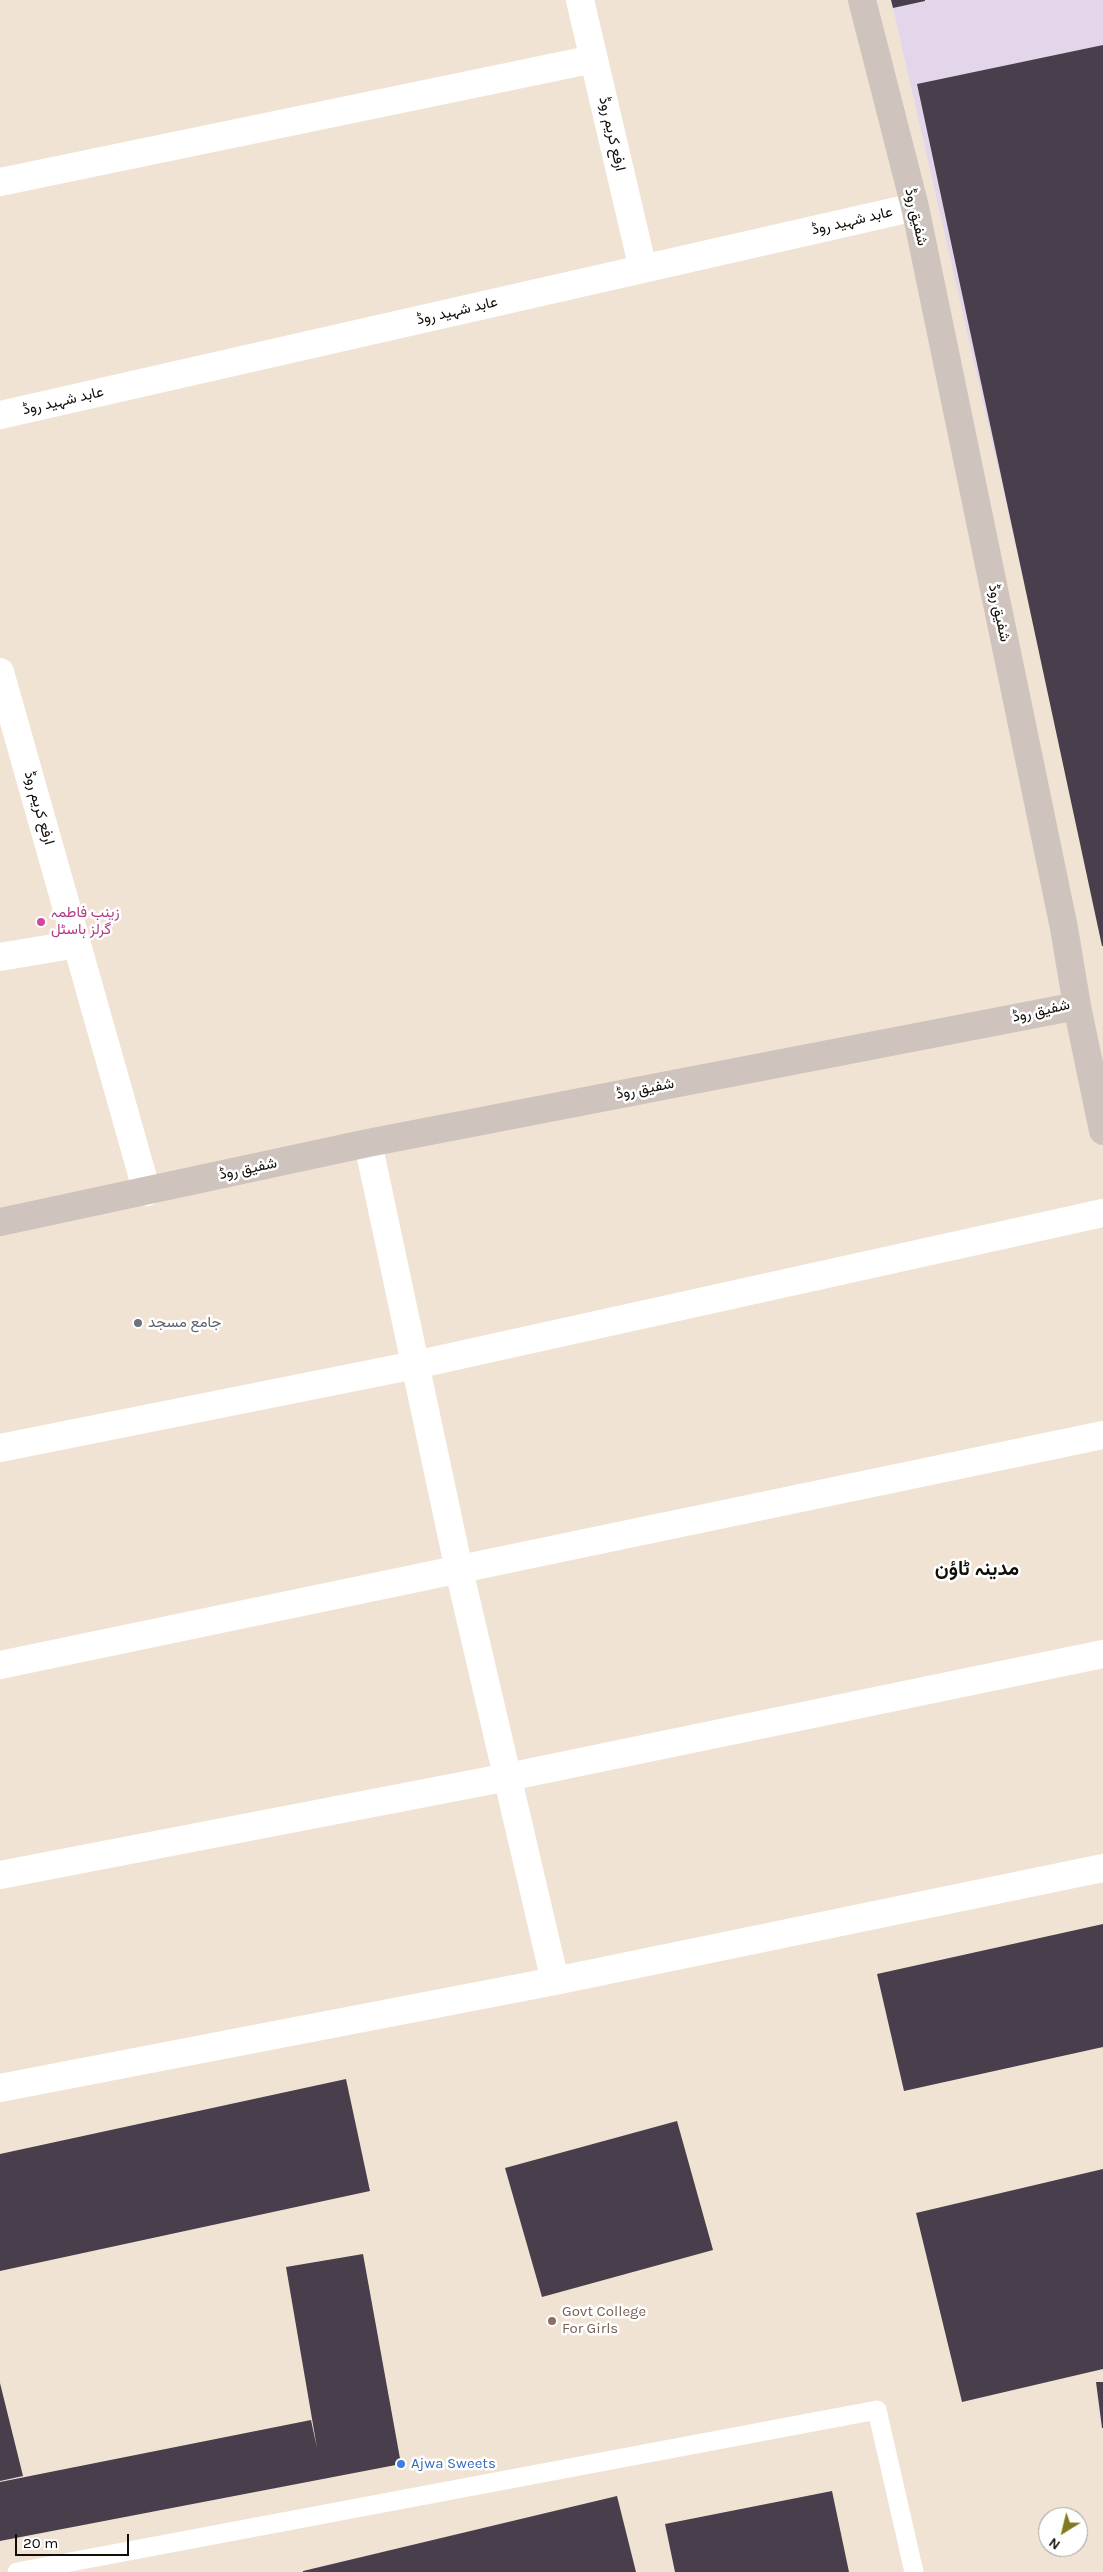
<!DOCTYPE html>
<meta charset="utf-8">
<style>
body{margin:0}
#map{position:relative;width:1103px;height:2572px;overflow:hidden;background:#f1e3d3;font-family:Karla,sans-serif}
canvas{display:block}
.north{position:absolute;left:1038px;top:2507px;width:50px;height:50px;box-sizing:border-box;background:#fff;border:1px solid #a09e9c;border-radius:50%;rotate:216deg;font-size:14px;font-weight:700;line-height:20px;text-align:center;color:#110d08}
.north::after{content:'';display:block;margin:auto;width:18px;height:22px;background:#827a1f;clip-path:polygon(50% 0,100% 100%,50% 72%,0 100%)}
.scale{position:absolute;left:15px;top:2534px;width:114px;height:22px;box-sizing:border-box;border:2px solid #110d08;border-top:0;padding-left:6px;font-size:15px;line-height:18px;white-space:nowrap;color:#110d08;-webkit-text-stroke:4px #fff;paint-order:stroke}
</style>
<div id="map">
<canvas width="1103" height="2572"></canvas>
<div class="north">N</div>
<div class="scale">20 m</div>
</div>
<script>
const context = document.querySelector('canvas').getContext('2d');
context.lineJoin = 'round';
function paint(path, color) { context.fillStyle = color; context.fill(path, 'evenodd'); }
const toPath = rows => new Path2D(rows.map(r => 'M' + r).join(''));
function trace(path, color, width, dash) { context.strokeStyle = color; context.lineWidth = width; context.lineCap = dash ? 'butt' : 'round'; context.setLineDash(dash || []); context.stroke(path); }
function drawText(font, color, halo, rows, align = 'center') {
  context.font = font + ' Karla,Vazirmatn,sans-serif'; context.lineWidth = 5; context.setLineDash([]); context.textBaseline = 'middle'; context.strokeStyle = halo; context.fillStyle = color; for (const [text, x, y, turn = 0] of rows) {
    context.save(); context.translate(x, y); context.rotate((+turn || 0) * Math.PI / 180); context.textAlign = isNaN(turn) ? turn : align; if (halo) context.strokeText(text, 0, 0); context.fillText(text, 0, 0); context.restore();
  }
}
paint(toPath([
 [929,0,1103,0,1103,926,893,8]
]), '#e3d6ea');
paint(toPath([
 [891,0,925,0,925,1,893,8],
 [1103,45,1103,946,1102,946,917,84],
 [1103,1924,1103,2047,904,2091,877,1974],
 [346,2079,370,2191,0,2271,0,2154],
 [677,2121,713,2250,542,2297,505,2168],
 [1103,2169,1103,2369,962,2402,916,2213],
 [363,2254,401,2464,0,2541,0,2482,311,2420,317,2448,286,2267],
 [1096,2382,1103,2382,1103,2428,1102,2428],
 [0,2383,23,2476,0,2481],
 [832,2491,849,2572,675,2572,665,2524],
 [617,2496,636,2572,303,2572,303,2571]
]), '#493f4c');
trace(toPath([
 [17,2572,877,2410,914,2572]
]), '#fff', 19);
trace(toPath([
 [580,0,643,269],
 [0,182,594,59],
 [0,415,915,207],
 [0,672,147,1192],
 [0,957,77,944],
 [368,1143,459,1570,555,1981],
 [0,1448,415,1365,1103,1213],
 [0,1665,1103,1435],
 [0,1875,508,1777,1103,1654],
 [0,2088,555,1981,1103,1868]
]), '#fff', 28);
trace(toPath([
 [1077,1006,1103,1131],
 [0,1222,368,1143,1077,1006,1064,928,915,207,862,0]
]), '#cec4bd', 28);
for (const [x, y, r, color] of [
 [41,922,5,"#d1479c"],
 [138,1323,5,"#6b7280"],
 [552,2321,5,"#8d6e63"],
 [401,2464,5,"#3f7fe0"]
]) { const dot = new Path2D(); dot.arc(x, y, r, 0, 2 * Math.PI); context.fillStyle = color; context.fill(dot); trace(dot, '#fff', 2); }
drawText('15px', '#110d08', '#fff', [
 ["ارفع کریم روڈ",612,134,77],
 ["شفیق روڈ",916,217,77],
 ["عابد شہید روڈ",852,221,-13],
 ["عابد شہید روڈ",457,311,-13],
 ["عابد شہید روڈ",63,401,-13],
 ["شفیق روڈ",999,613,78],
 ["ارفع کریم روڈ",39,808,74],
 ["شفیق روڈ",1041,1011,-13],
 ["شفیق روڈ",645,1089,-11],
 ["شفیق روڈ",248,1169,-12]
]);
drawText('15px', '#b23c85', '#fff', [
 ["زینب فاطمہ",51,913],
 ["گرلز ہاسٹل",51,930]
], 'left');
drawText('15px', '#5b616d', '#fff', [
 ["جامع مسجد",148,1323]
], 'left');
drawText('15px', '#785e54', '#fff', [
 ["Govt College",562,2312],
 ["For Girls",562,2329]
], 'left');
drawText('15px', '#366cbe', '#fff', [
 ["Ajwa Sweets",411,2464]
], 'left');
drawText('bold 20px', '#110d08', '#fff', [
 ["مدینہ ٹاؤن",977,1569]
]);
</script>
